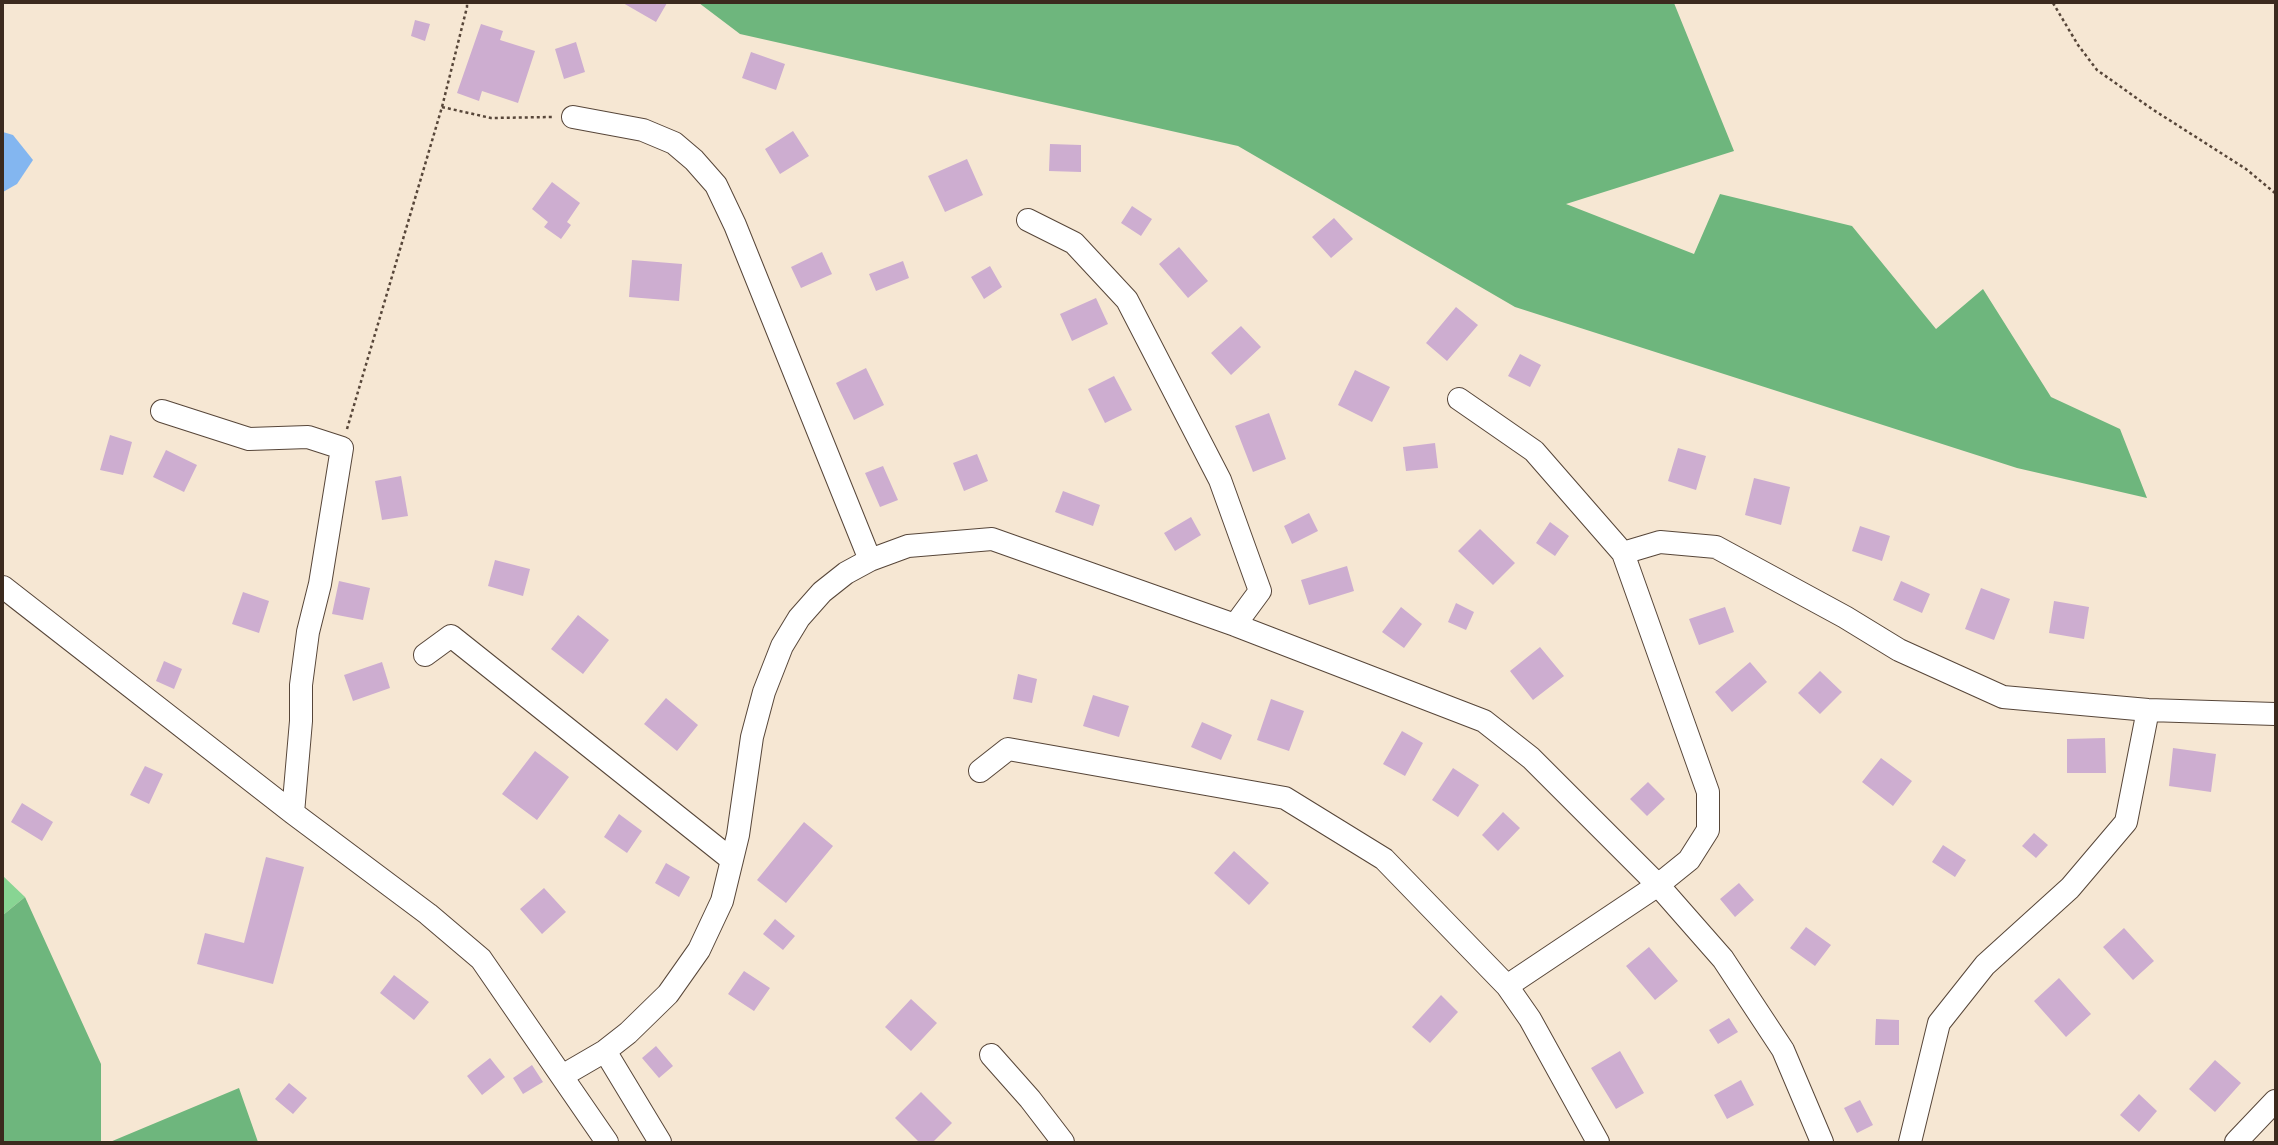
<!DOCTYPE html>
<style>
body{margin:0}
#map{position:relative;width:2278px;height:1145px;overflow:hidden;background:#f6e7d3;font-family:"Balsamiq Sans",sans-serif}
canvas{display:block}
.frame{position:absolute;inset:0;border:4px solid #3b2a1e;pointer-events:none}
</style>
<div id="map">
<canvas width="2278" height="1145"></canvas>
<div class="frame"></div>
</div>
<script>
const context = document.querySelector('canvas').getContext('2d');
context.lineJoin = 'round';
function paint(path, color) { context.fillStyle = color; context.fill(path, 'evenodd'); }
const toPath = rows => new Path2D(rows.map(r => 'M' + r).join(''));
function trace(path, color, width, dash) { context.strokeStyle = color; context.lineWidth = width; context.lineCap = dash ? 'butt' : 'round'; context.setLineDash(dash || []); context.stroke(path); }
paint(toPath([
 [3,876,25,897,3,915]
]), '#88d593');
paint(toPath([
 [699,3,1674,3,1734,151,1566,204,1694,254,1720,194,1852,226,1936,329,1983,289,2051,397,2120,429,2147,498,2017,468,1515,307,1238,146,740,34],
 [25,897,101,1064,101,1142,3,1142,3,915],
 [239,1088,258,1142,110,1142]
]), '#6eb67d');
paint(toPath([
 [3,132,13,135,33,160,17,184,3,192]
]), '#83b6f0');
paint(toPath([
 [623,3,667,3,656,22],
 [415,20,430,24,425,41,411,36],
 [481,24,503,31,500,40,535,51,518,103,482,91,479,101,457,93],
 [576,42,585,72,564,79,555,49],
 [751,52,785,64,776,90,742,78],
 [793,131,809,156,780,174,765,149],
 [1050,144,1081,145,1081,172,1049,171],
 [967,159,983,195,945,212,928,176],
 [552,182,580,203,567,222,571,225,561,239,544,227,548,222,532,209],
 [1132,206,1152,219,1141,236,1121,223],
 [1334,218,1353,239,1331,258,1312,237],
 [1179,247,1208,281,1188,298,1159,264],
 [822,252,832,274,801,288,791,267],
 [632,260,682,264,679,301,629,297],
 [903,261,909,278,876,291,869,274],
 [990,266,1002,287,984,299,971,277],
 [1096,298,1108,324,1072,341,1060,314],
 [1456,307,1478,325,1447,361,1426,343],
 [1241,326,1261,347,1231,375,1211,353],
 [1520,354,1541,365,1530,387,1508,376],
 [866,368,884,405,854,420,836,383],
 [1355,370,1390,387,1372,422,1338,405],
 [1114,376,1132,410,1105,423,1088,389],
 [1269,413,1286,459,1253,472,1235,426],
 [110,435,132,442,123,475,100,470],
 [1435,443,1438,468,1406,471,1403,447],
 [1678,448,1706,456,1696,490,1668,481],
 [166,450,197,465,184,492,153,477],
 [977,454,988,481,964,491,953,463],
 [883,466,898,500,880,507,865,473],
 [401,476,408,516,382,520,375,481],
 [1754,478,1790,487,1781,525,1745,515],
 [1063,491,1100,505,1093,526,1055,512],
 [1309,513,1318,531,1292,544,1284,526],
 [1191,517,1201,535,1175,551,1164,533],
 [1550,522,1569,536,1555,556,1536,543],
 [1860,526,1890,536,1882,561,1852,551],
 [1480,529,1515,563,1493,585,1458,551],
 [495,560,530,569,523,596,488,586],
 [1347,566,1354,591,1309,605,1301,580],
 [339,581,370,588,363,620,332,614],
 [1901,581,1930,594,1922,613,1893,600],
 [1981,588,2010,599,1994,640,1965,629],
 [243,592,269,601,259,633,232,624],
 [2054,601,2089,607,2084,639,2049,633],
 [1456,603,1474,612,1466,630,1448,622],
 [1401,607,1422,624,1404,648,1382,632],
 [1725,607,1734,632,1699,645,1689,619],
 [578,615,609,640,583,674,551,649],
 [1540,647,1564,676,1533,700,1510,671],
 [164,661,182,669,174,689,156,681],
 [382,662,390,688,353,701,344,675],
 [1750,662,1767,682,1732,712,1715,692],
 [1820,671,1842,692,1820,714,1798,693],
 [1018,674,1037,679,1032,703,1013,699],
 [1093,695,1129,706,1119,737,1083,726],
 [666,698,698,725,677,751,644,724],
 [1271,699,1304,711,1289,751,1257,740],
 [1202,722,1232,735,1221,760,1191,747],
 [1402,731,1423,743,1405,776,1383,764],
 [2105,738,2106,773,2067,773,2067,739],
 [2173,748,2216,754,2211,792,2169,786],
 [535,751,569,777,537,820,502,794],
 [1881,758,1912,781,1893,806,1862,782],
 [145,766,163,774,149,804,130,795],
 [1453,768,1479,785,1458,817,1432,800],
 [1648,782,1665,799,1647,816,1630,799],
 [22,803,53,822,42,841,11,822],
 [1503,812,1520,828,1498,851,1482,835],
 [619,814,642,831,627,853,604,837],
 [804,822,833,846,786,903,757,880],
 [2034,833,2048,845,2036,858,2022,846],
 [1943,845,1966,860,1955,877,1932,862],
 [1234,851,1269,883,1249,905,1214,873],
 [266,857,304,867,273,984,197,964,205,933,244,943],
 [666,863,690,877,679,897,655,883],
 [1739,883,1754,900,1735,917,1720,899],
 [544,888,566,912,542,934,520,909],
 [775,919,795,936,783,950,763,934],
 [1806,927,1831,945,1815,966,1790,948],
 [2124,928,2154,961,2133,980,2103,947],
 [1649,947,1678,981,1655,1000,1626,966],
 [744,971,770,988,754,1011,728,994],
 [394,975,429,1002,414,1020,380,993],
 [2059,978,2091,1014,2066,1037,2034,1001],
 [1441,995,1458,1012,1430,1043,1412,1027],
 [911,999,937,1023,911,1051,885,1027],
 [1729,1018,1738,1032,1718,1044,1709,1030],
 [1876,1019,1899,1020,1899,1045,1875,1045],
 [656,1046,673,1066,659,1078,642,1058],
 [1620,1051,1644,1093,1616,1109,1591,1068],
 [490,1058,505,1077,482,1095,467,1076],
 [2215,1060,2241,1083,2215,1112,2189,1089],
 [532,1065,543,1082,523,1094,513,1078],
 [1741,1080,1754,1105,1727,1119,1714,1095],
 [289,1083,307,1098,293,1114,275,1099],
 [921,1092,952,1123,933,1142,919,1142,895,1118],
 [2139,1094,2157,1111,2139,1132,2120,1115],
 [1860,1100,1873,1125,1857,1133,1844,1108]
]), '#cdadd0');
const minor = toPath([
 [573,117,643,130,674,143,694,160,716,185,735,225,870,560],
 [1028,220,1074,243,1127,300,1220,480,1260,591,1235,625],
 [1459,399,1534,451,1623,553,1708,792,1708,830,1689,860,1658,885,1507,986],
 [162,411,249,439,308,437,342,448,320,584,308,632,301,685,301,721,293,813],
 [1623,553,1660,542,1716,547,1845,617,1899,650,2003,697,2148,710,2275,714],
 [3,587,293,813,428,914,481,959,607,1142],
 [425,655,451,636,732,860],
 [980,771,1008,749,1285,798,1384,859,1507,986,1530,1019,1598,1142],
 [605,1051,660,1142],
 [991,1055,1030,1099,1063,1142],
 [562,1076,605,1051,628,1033,668,994,699,950,722,901,738,835,752,737,764,692,782,646,799,618,822,592,846,573,870,560,908,546,992,539,1235,625,1484,721,1531,758,1658,885,1723,959,1783,1050,1822,1142],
 [1910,1142,1939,1023,1985,965,2070,888,2126,822,2148,710],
 [2236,1142,2275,1101]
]);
trace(minor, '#574639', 24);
trace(toPath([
 [2053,3,2078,45,2097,70,2152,109,2246,169,2275,193],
 [442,107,491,118,553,117],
 [347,429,442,107,467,7,467,3]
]), '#574639', 2.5, [3, 3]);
trace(minor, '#fff', 22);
</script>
